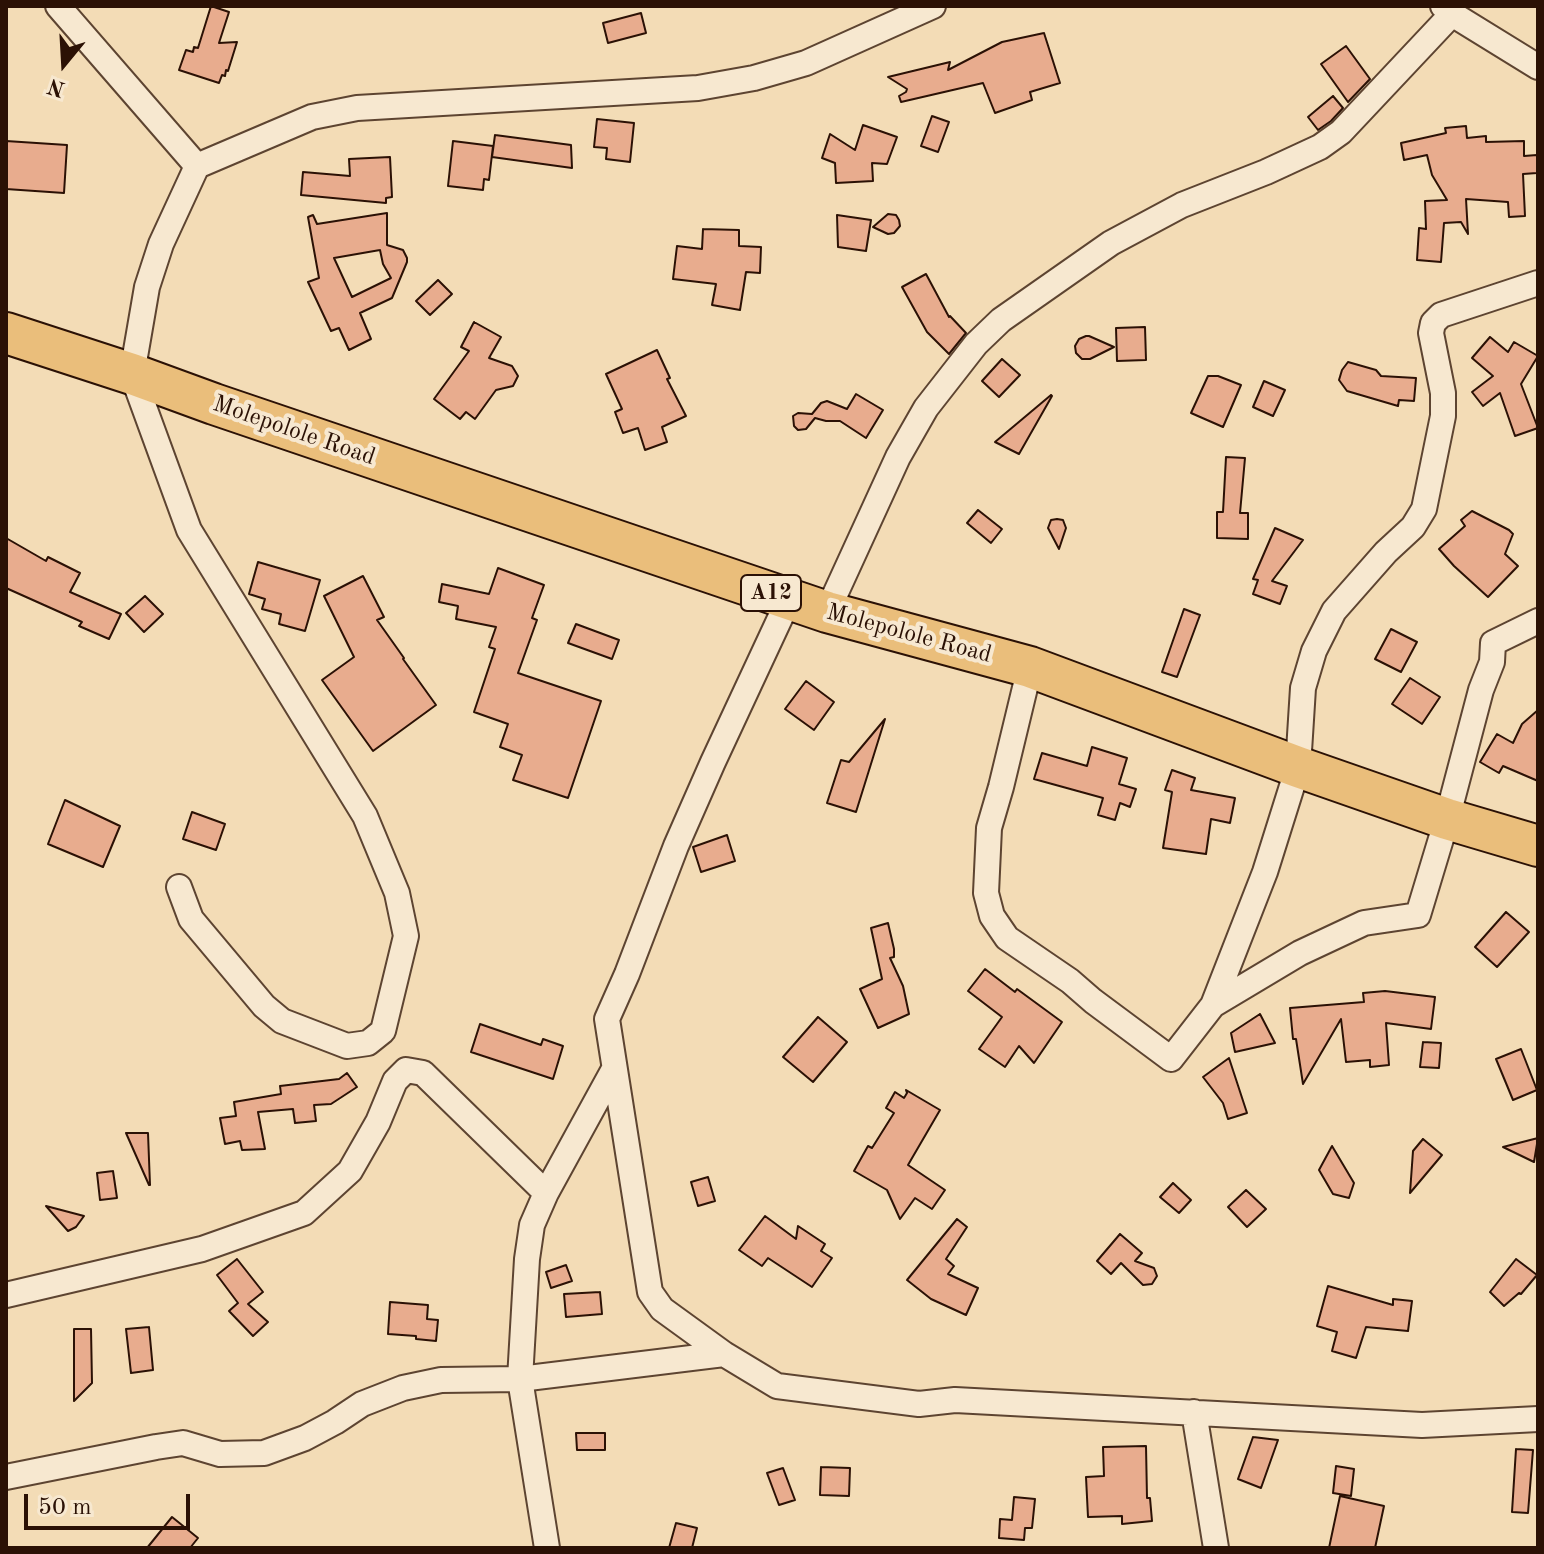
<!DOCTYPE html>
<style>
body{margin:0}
#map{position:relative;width:1544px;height:1554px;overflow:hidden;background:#f3dcb6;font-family:"Old Standard TT",serif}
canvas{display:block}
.frame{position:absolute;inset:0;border:8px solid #2b1105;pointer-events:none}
.north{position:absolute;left:24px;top:24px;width:80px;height:80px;-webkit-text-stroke:6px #f7e8d0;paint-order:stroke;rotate:198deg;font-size:22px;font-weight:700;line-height:32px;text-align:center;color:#2b1105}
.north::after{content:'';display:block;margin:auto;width:28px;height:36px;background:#2b1105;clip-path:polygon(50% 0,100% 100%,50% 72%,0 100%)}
.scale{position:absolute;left:24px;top:1494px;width:166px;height:36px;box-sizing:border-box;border:4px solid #2b1105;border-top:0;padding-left:10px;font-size:24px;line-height:28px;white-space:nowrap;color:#2b1105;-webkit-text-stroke:6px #f7e8d0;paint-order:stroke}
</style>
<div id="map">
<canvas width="1544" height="1554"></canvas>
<div class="frame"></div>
<div class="north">N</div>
<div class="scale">50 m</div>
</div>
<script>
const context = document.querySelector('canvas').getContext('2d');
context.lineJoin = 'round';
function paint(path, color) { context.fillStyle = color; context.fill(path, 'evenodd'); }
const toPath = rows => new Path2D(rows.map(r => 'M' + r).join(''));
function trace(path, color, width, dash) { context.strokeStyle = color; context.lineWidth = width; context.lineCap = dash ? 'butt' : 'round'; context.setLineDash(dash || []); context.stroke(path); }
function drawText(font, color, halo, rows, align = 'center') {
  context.font = font + ' "Old Standard TT",serif'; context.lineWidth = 8; context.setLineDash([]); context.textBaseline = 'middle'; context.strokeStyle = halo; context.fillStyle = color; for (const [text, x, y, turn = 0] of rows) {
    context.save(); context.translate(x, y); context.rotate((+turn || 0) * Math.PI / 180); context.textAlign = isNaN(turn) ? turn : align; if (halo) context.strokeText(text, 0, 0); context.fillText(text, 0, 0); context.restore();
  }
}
const building = toPath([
 [211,6,229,12,219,43,237,42,228,71,226,70,225,76,222,75,219,83,179,70,186,50,193,52,194,47,198,48,211,6],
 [641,13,646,33,608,43,603,23,641,13],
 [1044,33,1060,83,1030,92,1032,100,995,113,983,83,901,102,899,96,906,92,907,89,888,77,950,62,948,70,1002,42,1044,33],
 [1346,46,1370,79,1348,102,1321,64,1346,46],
 [1333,96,1343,108,1331,121,1318,130,1308,117,1333,96],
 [932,116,949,122,938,152,921,146,932,116],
 [597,119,634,123,630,162,606,159,607,148,594,147,597,119],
 [863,125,897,137,887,164,872,163,873,181,836,183,835,163,822,158,830,134,855,150,863,125],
 [1466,126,1467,138,1486,136,1486,142,1524,141,1524,156,1537,155,1537,173,1523,174,1525,216,1509,217,1508,202,1466,199,1468,234,1461,222,1444,223,1441,262,1417,260,1419,228,1426,229,1425,201,1447,200,1432,175,1427,155,1404,160,1401,143,1446,133,1445,128,1466,126],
 [495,135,571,145,572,168,492,157,495,135],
 [6,141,67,145,64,193,6,189,6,141],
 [453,141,493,146,489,180,484,179,483,190,448,186,453,141],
 [390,157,392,197,386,198,386,203,301,195,303,172,350,176,349,159,390,157],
 [387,213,387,245,403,250,407,258,407,262,392,298,360,313,371,339,349,350,339,328,331,331,308,282,319,278,308,217,313,215,317,224,387,213],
 [380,250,383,264,391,278,352,297,334,258,380,250],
 [888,214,896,215,899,220,900,226,894,233,888,234,873,227,888,214],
 [837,215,871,220,866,251,838,247,837,215],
 [703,229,739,230,739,246,761,247,760,273,746,272,740,310,712,305,716,284,673,279,677,246,702,249,703,229],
 [926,274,949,317,950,316,966,333,949,354,927,332,902,287,926,274],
 [438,280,452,294,430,315,416,301,438,280],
 [474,322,501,337,489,358,512,366,518,376,513,386,496,390,475,419,466,412,460,419,434,399,469,351,461,347,474,322],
 [1145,327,1146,360,1117,361,1116,328,1145,327],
 [1086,336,1089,336,1114,347,1090,359,1082,359,1076,353,1075,346,1079,339,1086,336],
 [1490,337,1508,352,1514,342,1538,356,1521,384,1538,428,1515,436,1500,393,1483,406,1472,392,1493,376,1472,358,1490,337],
 [657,350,670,378,667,379,686,416,662,427,667,442,645,450,638,428,623,433,615,412,622,409,606,374,657,350],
 [1002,359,1020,375,999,397,982,381,1002,359],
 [1348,362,1376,370,1381,376,1416,378,1414,401,1399,400,1398,406,1347,391,1339,380,1342,370,1348,362],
 [1208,376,1218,376,1241,385,1223,427,1191,413,1208,376],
 [1264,381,1285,390,1273,416,1253,407,1264,381],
 [856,394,883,410,866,438,840,421,826,421,815,418,806,429,798,430,794,426,793,416,798,413,812,414,821,403,827,401,847,409,856,394],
 [1051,395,1052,396,1019,454,995,442,1051,395],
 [1226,457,1245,458,1240,513,1248,513,1248,539,1217,538,1217,512,1223,512,1226,457],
 [978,510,1002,529,991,543,967,523,978,510],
 [1472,511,1509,530,1513,534,1505,554,1518,566,1488,597,1454,566,1439,549,1465,526,1461,520,1472,511],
 [1057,519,1063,520,1066,528,1059,549,1048,528,1051,520,1057,519],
 [1275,528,1303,540,1272,581,1287,586,1280,604,1253,594,1258,580,1253,579,1275,528],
 [6,538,46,561,48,557,80,573,70,592,121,614,109,639,79,626,82,622,6,588,6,538],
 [258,562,320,580,305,631,279,624,281,614,262,609,265,599,249,594,258,562],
 [498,568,544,585,532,618,537,620,518,673,601,701,568,798,513,780,522,755,500,747,508,724,474,712,495,649,489,647,496,627,456,619,458,606,439,602,442,584,489,594,498,568],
 [363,576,384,617,377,620,404,658,403,659,436,705,373,751,322,680,354,657,324,596,363,576],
 [145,596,163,614,144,632,126,613,145,596],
 [1184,609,1200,615,1177,677,1162,672,1184,609],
 [576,624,619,640,612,659,568,643,576,624],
 [1391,629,1417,642,1401,672,1375,659,1391,629],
 [1410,678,1440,697,1422,724,1392,704,1410,678],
 [806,681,834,702,814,730,785,709,806,681],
 [1538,710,1538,781,1503,766,1499,773,1480,762,1497,734,1513,743,1522,724,1538,710],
 [885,719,856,812,827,803,841,760,849,762,885,719],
 [1092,747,1127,758,1119,784,1136,789,1130,807,1120,803,1115,820,1098,815,1103,798,1034,779,1042,753,1087,766,1092,747],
 [1172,770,1195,778,1191,790,1235,798,1230,823,1211,819,1206,854,1163,848,1172,792,1165,790,1172,770],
 [65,800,120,826,103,867,48,844,65,800],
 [192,812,225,824,216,850,183,839,192,812],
 [727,835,735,861,701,872,693,847,727,835],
 [1506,912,1529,932,1497,967,1475,947,1506,912],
 [888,923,894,949,894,957,890,958,903,986,909,1014,878,1028,860,989,882,979,871,928,888,923],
 [985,969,1015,992,1017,989,1062,1022,1034,1063,1019,1046,1005,1067,979,1049,1002,1017,968,991,985,969],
 [1385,991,1435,997,1431,1029,1386,1023,1389,1065,1370,1067,1370,1060,1346,1062,1341,1019,1303,1084,1296,1039,1293,1039,1290,1008,1364,1002,1363,993,1385,991],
 [1260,1014,1275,1043,1235,1052,1231,1033,1260,1014],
 [818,1017,847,1042,813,1082,783,1057,818,1017],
 [480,1024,541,1045,543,1039,563,1046,553,1079,471,1052,480,1024],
 [1423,1042,1441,1043,1439,1068,1420,1067,1423,1042],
 [1521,1049,1537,1090,1513,1100,1496,1059,1521,1049],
 [1229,1058,1247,1113,1228,1119,1223,1103,1203,1077,1229,1058],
 [347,1073,357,1087,331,1104,314,1105,316,1121,295,1123,293,1109,258,1112,265,1149,242,1150,240,1141,225,1144,220,1118,236,1116,234,1102,281,1094,280,1086,339,1079,347,1073],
 [906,1090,940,1110,908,1165,945,1190,932,1209,915,1198,900,1219,887,1190,854,1171,868,1146,872,1148,894,1113,886,1108,895,1092,904,1098,907,1093,906,1090],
 [126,1133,148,1133,150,1185,149,1185,126,1133],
 [1538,1138,1534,1162,1503,1147,1538,1138],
 [1423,1139,1442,1155,1410,1193,1413,1151,1423,1139],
 [1332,1146,1354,1183,1349,1198,1333,1194,1319,1170,1332,1146],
 [113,1171,117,1198,100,1200,97,1173,113,1171],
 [708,1177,715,1201,698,1206,691,1182,708,1177],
 [1173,1183,1191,1200,1179,1213,1160,1197,1173,1183],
 [1246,1190,1266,1209,1247,1227,1228,1207,1246,1190],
 [46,1206,84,1216,76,1227,68,1231,46,1206],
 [765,1216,796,1239,798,1226,825,1244,821,1251,832,1258,812,1287,768,1258,762,1266,739,1250,765,1216],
 [957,1219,967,1227,946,1259,954,1266,948,1274,978,1288,966,1315,931,1299,907,1280,957,1219],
 [1120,1234,1142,1253,1135,1261,1154,1268,1157,1276,1152,1284,1143,1285,1121,1263,1111,1274,1097,1261,1120,1234],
 [237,1259,263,1292,248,1304,268,1322,253,1336,229,1311,238,1303,217,1275,237,1259],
 [1516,1259,1537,1275,1521,1294,1519,1293,1504,1306,1490,1292,1516,1259],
 [566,1265,572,1281,551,1288,546,1272,566,1265],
 [1328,1286,1393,1305,1393,1299,1412,1301,1408,1331,1366,1327,1356,1358,1332,1351,1337,1332,1317,1326,1328,1286],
 [600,1292,602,1314,566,1317,564,1294,600,1292],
 [390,1302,428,1305,427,1319,438,1320,436,1341,416,1339,416,1336,388,1334,390,1302],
 [149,1327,153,1370,131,1373,126,1329,149,1327],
 [74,1329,91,1329,92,1383,74,1401,74,1329],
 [576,1433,605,1433,605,1450,577,1450,576,1433],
 [1253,1437,1278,1440,1261,1488,1238,1479,1253,1437],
 [1146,1446,1147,1498,1150,1498,1152,1521,1122,1524,1122,1516,1088,1517,1086,1477,1104,1476,1103,1447,1146,1446],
 [1516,1449,1533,1450,1528,1513,1512,1512,1516,1449],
 [1336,1466,1354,1469,1351,1496,1333,1493,1336,1466],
 [821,1467,850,1468,849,1496,820,1495,821,1467],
 [783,1468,795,1500,779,1505,767,1473,783,1468],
 [1340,1496,1384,1506,1375,1548,1329,1548,1340,1496],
 [1014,1497,1035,1499,1032,1528,1025,1528,1024,1540,999,1538,1000,1519,1012,1520,1014,1497],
 [172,1517,198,1538,190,1548,147,1548,172,1517],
 [676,1523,697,1528,692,1548,669,1548,676,1523]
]);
paint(building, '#e8ac8e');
trace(building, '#2b1105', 2);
const street = toPath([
 [58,6,197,166,312,117,357,108,698,88,754,78,806,63,933,6],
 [1443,6,1452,14,1538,67],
 [789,599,713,762,676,846,627,974,607,1019,650,1292,662,1309,724,1354,777,1386,919,1404,955,1400,1422,1425,1538,1419],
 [827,612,898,457,926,408,976,344,1001,320,1111,243,1182,205,1266,172,1320,147,1341,132,1452,14],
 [1030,667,1001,787,989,828,986,893,992,916,1007,938,1070,981,1093,1001,1171,1059,1213,1005,1300,953,1364,923,1418,915,1447,819,1481,690,1492,662,1493,643,1538,621],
 [179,887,191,919,264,1006,282,1021,347,1046,368,1043,383,1031,406,936,397,893,365,816,189,530,132,374,147,287,161,244,197,166],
 [1213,1005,1265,872,1298,767,1303,688,1314,651,1334,611,1386,552,1413,527,1424,509,1443,416,1443,393,1431,333,1433,323,1441,315,1538,283],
 [6,1295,202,1249,304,1213,350,1171,378,1122,395,1081,406,1070,423,1073,546,1193],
 [1194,1412,1216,1548],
 [6,1477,156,1447,183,1443,220,1454,264,1453,305,1438,335,1422,362,1404,403,1388,441,1380,520,1379,724,1354],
 [547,1548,520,1379,527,1259,532,1225,546,1193,614,1069]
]);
const primary = toPath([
 [6,333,132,374,214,404,827,612,1030,667,1298,767,1447,819,1538,846]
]);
trace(street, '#5d4431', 28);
trace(primary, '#2b1105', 44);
trace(street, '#f7e8d0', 24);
trace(primary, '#eabe7b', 40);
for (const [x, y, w] of [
 [771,593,60]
]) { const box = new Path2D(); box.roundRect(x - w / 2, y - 18, w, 36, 6); context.fillStyle = '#f7e8d0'; context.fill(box); trace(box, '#2b1105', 2); }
drawText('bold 22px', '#2b1105', null, [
 ["A12",771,593]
]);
drawText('24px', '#2b1105', '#f7e8d0', [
 ["Molepolole Road",294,431,19],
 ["Molepolole Road",909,634,15]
]);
</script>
